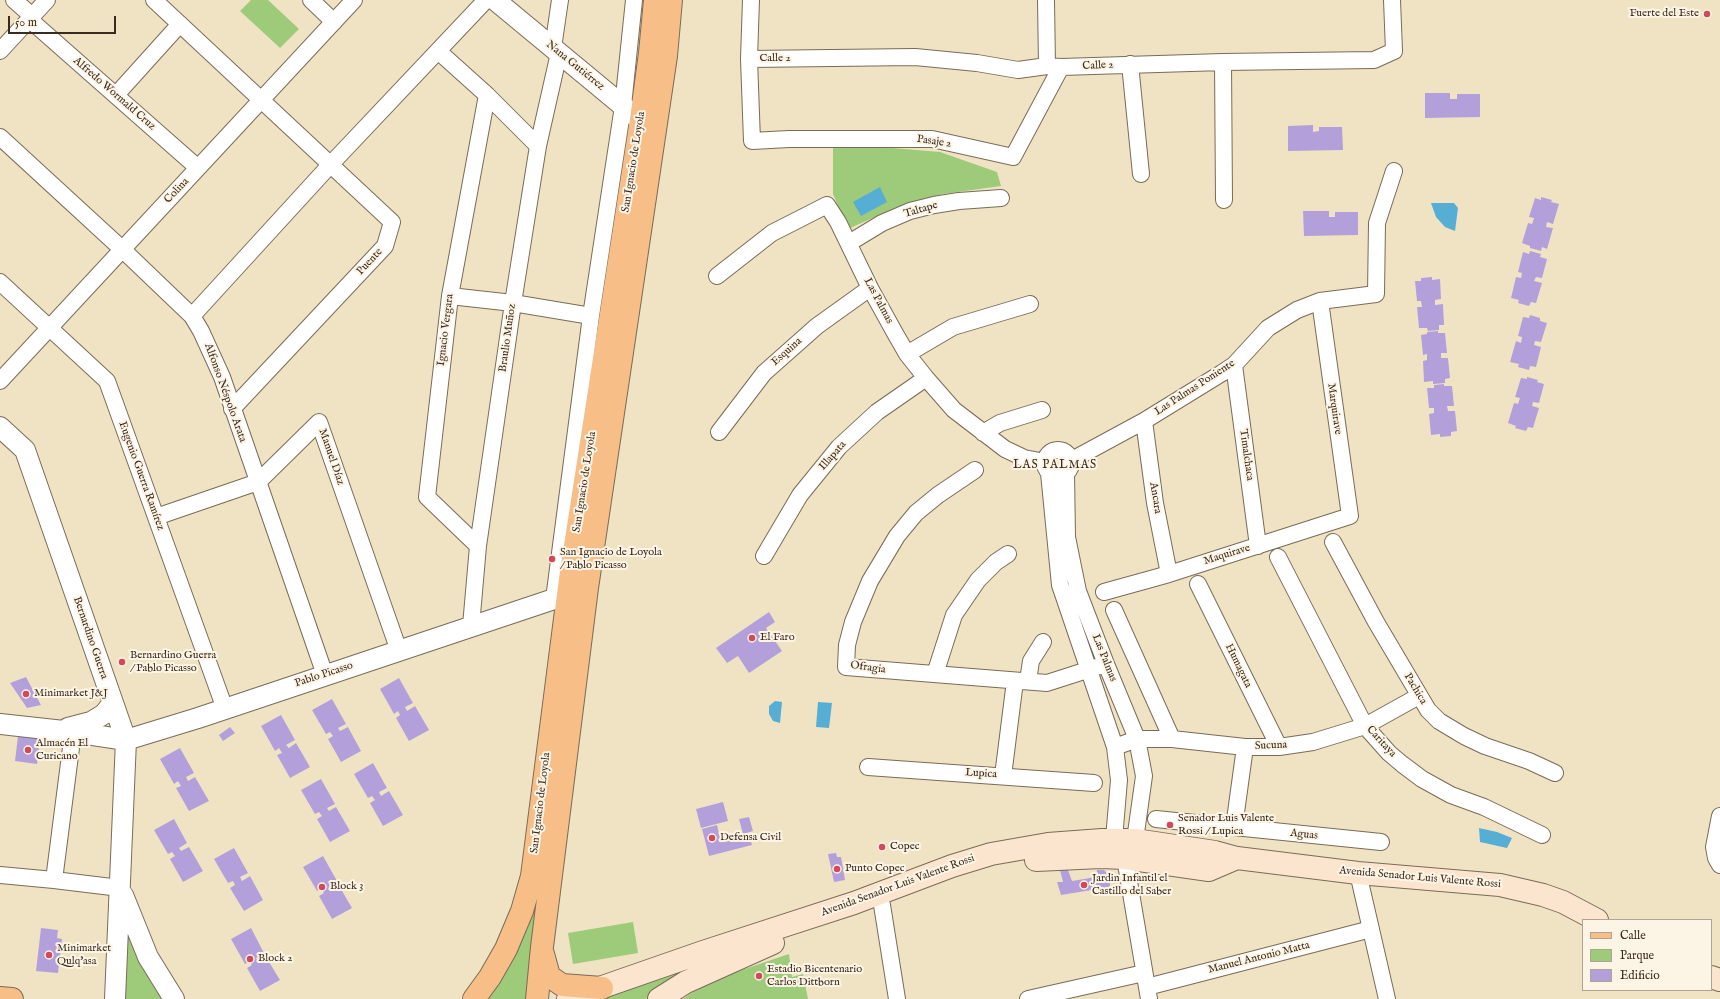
<!DOCTYPE html>
<meta charset="utf-8">
<style>
body{margin:0}
#map{position:relative;width:1720px;height:999px;overflow:hidden;background:#f0e3c4;font-family:"IM FELL English",serif}
canvas{display:block}
.legend{position:absolute;left:1582px;top:919px;width:130px;height:72px;box-sizing:border-box;background:#fcf5e5;border:1px solid #afa495;margin:0;padding:5px 7px;list-style:none;font-size:12px;color:#3b2a1e}
.legend li{display:flex;align-items:center;gap:8px;height:20px}
.legend b{width:20px;border:1px solid #afa495}
.scale{position:absolute;left:8px;top:16px;width:108px;height:18px;box-sizing:border-box;border:2px solid #3b2a1e;border-top:0;padding-left:5px;font-size:12px;line-height:14px;white-space:nowrap;color:#3b2a1e;-webkit-text-stroke:3px #fcf5e5;paint-order:stroke}
</style>
<div id="map">
<canvas width="1720" height="999"></canvas>
<ul class="legend">
<li><b style="height:5px;background:#f7be87"></b>Calle</li>
<li><b style="height:11px;background:#9dcb79"></b>Parque</li>
<li><b style="height:11px;background:#b3a0db"></b>Edificio</li>
</ul>
<div class="scale">50 m</div>
</div>
<script>
const context = document.querySelector('canvas').getContext('2d');
context.lineJoin = 'round';
function paint(path, color) { context.fillStyle = color; context.fill(path, 'evenodd'); }
const toPath = rows => new Path2D(rows.map(r => 'M' + r).join(''));
function trace(path, color, width, dash) { context.strokeStyle = color; context.lineWidth = width; context.lineCap = dash ? 'butt' : 'round'; context.setLineDash(dash || []); context.stroke(path); }
function drawText(font, color, halo, rows, align = 'center') {
  context.font = font + ' "IM FELL English",serif'; context.lineWidth = 4; context.setLineDash([]); context.textBaseline = 'middle'; context.strokeStyle = halo; context.fillStyle = color; for (const [text, x, y, turn = 0] of rows) {
    context.save(); context.translate(x, y); context.rotate((+turn || 0) * Math.PI / 180); context.textAlign = isNaN(turn) ? turn : align; if (halo) context.strokeText(text, 0, 0); context.fillText(text, 0, 0); context.restore();
  }
}
paint(toPath([
 [251,0,268,0,299,29,280,48,240,11],
 [833,143,940,152,997,172,1001,186,943,194,895,208,848,229,833,194],
 [534,899,539,901,527,999,484,999,521,942],
 [124,921,164,999,124,999],
 [633,922,638,953,573,964,568,933],
 [789,954,792,977,803,974,808,999,683,999,709,981],
 [697,964,699,967,645,999,602,999]
]), '#9dcb79');
paint(toPath([
 [880,187,887,202,861,216,853,202],
 [1431,203,1454,203,1458,208,1455,231,1445,227,1436,217],
 [775,701,782,702,780,723,773,721,769,714,769,706],
 [818,702,832,703,829,728,816,727],
 [1479,828,1497,832,1512,838,1507,848,1480,842]
]), '#57aed4');
paint(toPath([
 [1425,93,1450,93,1450,99,1457,99,1457,94,1480,94,1480,117,1425,118],
 [1313,125,1313,132,1319,131,1319,127,1342,127,1343,150,1288,151,1288,126],
 [1541,197,1552,200,1551,202,1559,204,1553,224,1547,222,1546,227,1553,228,1547,249,1542,247,1541,251,1530,248,1530,246,1522,243,1528,223,1532,224,1534,218,1529,217,1535,198,1541,200],
 [1303,211,1329,211,1329,217,1335,217,1335,212,1358,212,1358,235,1304,236],
 [1530,251,1541,254,1540,257,1547,259,1542,278,1536,277,1534,281,1542,283,1536,303,1531,302,1529,306,1518,303,1519,300,1511,298,1516,277,1521,278,1522,273,1518,272,1523,252,1529,254],
 [1432,277,1432,280,1440,279,1441,299,1435,300,1435,305,1443,304,1444,325,1439,325,1439,330,1428,331,1427,328,1419,328,1417,307,1422,307,1421,301,1417,301,1415,281,1421,281,1421,278],
 [1530,315,1540,318,1540,321,1547,323,1541,342,1535,341,1534,345,1541,347,1536,367,1530,366,1529,370,1518,367,1519,364,1510,362,1516,341,1521,343,1522,337,1518,336,1523,317,1529,318],
 [1438,331,1438,333,1445,333,1447,353,1441,353,1441,358,1448,358,1450,378,1445,379,1445,383,1433,384,1433,381,1424,382,1423,361,1427,360,1427,354,1423,355,1421,335,1427,334,1427,332],
 [1527,377,1538,380,1537,382,1544,384,1539,403,1533,402,1532,406,1539,408,1533,428,1528,427,1526,431,1515,428,1516,426,1508,423,1514,403,1518,404,1520,398,1515,397,1521,378,1527,379],
 [1444,384,1444,386,1452,386,1454,406,1447,406,1448,411,1455,411,1457,431,1451,432,1451,436,1440,437,1440,434,1431,435,1429,414,1434,413,1434,408,1429,408,1427,388,1434,388,1434,385],
 [769,612,775,622,766,628,782,651,749,673,738,656,727,663,716,648],
 [26,677,41,705,27,708,10,683],
 [399,678,413,703,405,707,407,711,415,706,429,730,409,741,396,718,400,715,398,711,394,714,380,689],
 [332,699,346,724,338,728,340,731,348,727,361,751,341,762,328,739,333,736,330,732,326,734,312,710],
 [281,715,295,740,286,745,289,748,296,743,310,767,290,778,277,755,282,753,279,748,275,751,261,726],
 [230,727,235,733,223,741,219,735],
 [18,736,40,739,37,764,15,761],
 [180,748,194,773,186,777,188,781,195,777,209,801,189,811,176,788,181,786,178,781,174,784,160,759],
 [373,763,387,788,379,792,381,796,389,791,403,815,383,826,370,803,375,800,372,796,368,798,354,774],
 [321,779,335,804,327,808,329,811,336,807,350,831,330,842,317,819,322,816,319,812,315,814,301,790],
 [723,802,728,821,701,828,696,809],
 [749,817,753,831,743,834,739,819],
 [174,819,187,843,179,848,181,851,189,847,203,871,183,882,170,859,175,856,172,852,168,854,154,830],
 [717,825,721,842,749,835,752,845,709,856,702,829],
 [234,848,248,873,240,877,242,881,250,876,263,900,244,911,230,888,235,885,233,881,228,883,214,859],
 [836,853,837,857,841,857,845,880,834,882,828,854],
 [323,856,337,881,329,885,330,889,338,884,352,908,332,919,319,896,324,893,321,889,317,891,303,867],
 [1060,870,1068,870,1072,881,1096,877,1097,870,1104,870,1110,876,1110,887,1061,895,1057,882,1063,882],
 [41,928,58,930,57,938,62,939,58,973,36,971],
 [251,928,264,953,256,958,258,961,266,957,280,980,260,991,247,968,252,965,249,961,245,964,231,939]
]), '#b3a0db');
const minor = toPath([
 [14,0,32,16],
 [154,0,392,222,385,246,232,409],
 [311,0,334,22],
 [751,0,749,59,752,141,789,139,932,139,1013,157,1061,67],
 [1046,0,1047,66],
 [29,19,198,168],
 [553,48,560,0],
 [0,51,47,0],
 [438,51,487,95,538,146],
 [749,59,915,57,977,63,1018,70,1047,66,1061,67,1223,62,1374,60,1394,51,1392,0],
 [1223,62,1224,200],
 [1130,64,1141,174],
 [116,95,180,24],
 [0,137,123,250,192,316,201,331,222,377,325,675],
 [849,243,882,223,910,211,934,205,959,201,1001,198],
 [717,276,772,233,827,205,838,222,870,288,896,335,907,354,926,378,954,410,1005,449,1024,458,1045,462],
 [0,282,107,381,225,709],
 [450,296,513,303,591,316],
 [192,316,331,164,486,0],
 [907,354,953,327,1030,304],
 [1234,365,1258,546],
 [0,381,354,0],
 [1144,421,1155,503,1169,574],
 [719,432,764,373,817,326,870,288],
 [983,433,1000,423,1042,410],
 '1045 463a13 13 0 1 1 26 0a13 13 0 1 1-26 0Z',
 [1072,460,1144,421,1222,373,1234,365,1268,328,1297,310,1320,301,1376,294,1377,223,1394,171],
 [975,470,938,495,916,513,897,536,870,581,853,622,847,645,846,667,1047,683,1106,664],
 [1049,473,1060,585,1115,747,1119,780,1114,839,1125,858,1149,999],
 [1066,473,1067,537,1078,591,1106,664,1137,739,1144,776,1135,840,1130,849],
 [156,517,258,482,319,422,399,651],
 [1333,542,1376,622,1428,710,1439,721,1464,736,1485,746,1529,761,1555,773],
 [478,546,427,497,450,296,487,95],
 [764,556,800,495,839,447,877,412,926,378],
 [1278,557,1365,726,1389,753,1402,764,1422,779,1451,795,1484,807,1542,835],
 [1198,584,1279,747],
 [1104,592,1169,574,1350,516,1320,301],
 [554,599,591,316,623,106,634,0],
 [1114,610,1172,739],
 [471,626,478,546,513,303,538,146,559,53],
 [935,674,954,615,978,580,996,562,1008,554],
 [1028,681,1031,661,1043,642],
 [1115,747,1137,739,1172,739,1245,747,1279,747,1313,742,1365,726,1419,696],
 [868,767,1094,783],
 [1003,776,1015,681],
 [1720,816,1714,847,1716,858,1720,865],
 [1156,819,1381,842],
 [1234,827,1245,747],
 [1358,873,1387,999],
 [0,875,54,880,120,888],
 [54,880,73,732],
 [882,905,897,999],
 [1147,987,1371,929],
 [1028,999,1144,973]
]);
const tertiary = toPath([
 [495,0,652,130],
 [0,427,25,450,126,740,115,999],
 [0,724,73,732,126,740,198,718,581,590],
 [68,728,91,722,104,714,112,704],
 [123,895,148,957,174,999]
]);
const secondary = toPath([
 [1036,860,1101,857,1125,858,1209,870,1237,858],
 [1711,977,1720,980],
 [568,999,703,952,854,903,952,866,991,854,1048,844,1102,840,1135,840,1215,852,1237,858,1358,873,1500,885,1543,895,1563,902,1597,920],
 [659,999,686,982,773,943]
]);
const primary = toPath([
 [543,954,549,976,562,985,602,988],
 [0,998,12,999],
 [474,999,490,977,506,949,522,911,532,876,571,572,641,120,650,53,655,0],
 [537,999,542,947,587,588,666,56,671,0]
]);
trace(minor, '#7a6b58', 18);
trace(tertiary, '#7a6b58', 22);
trace(secondary, '#7a6b58', 24);
trace(primary, '#7a6b58', 24);
trace(minor, '#fff', 16);
trace(tertiary, '#fff', 20);
trace(secondary, '#fce5cf', 22);
trace(primary, '#f7be87', 22);
for (const [x, y, r, color] of [
 [1707,14,4,"#d1495b"],
 [552,559,4,"#d1495b"],
 [752,638,4,"#d1495b"],
 [122,662,4,"#d1495b"],
 [26,694,4,"#d1495b"],
 [28,750,4,"#d1495b"],
 [1170,825,4,"#d1495b"],
 [712,838,4,"#d1495b"],
 [882,847,4,"#d1495b"],
 [837,869,4,"#d1495b"],
 [1084,885,4,"#d1495b"],
 [322,887,4,"#d1495b"],
 [49,955,4,"#d1495b"],
 [250,959,4,"#d1495b"],
 [759,976,4,"#d1495b"]
]) { const dot = new Path2D(); dot.arc(x, y, r, 0, 2 * Math.PI); context.fillStyle = color; context.fill(dot); trace(dot, '#fcf5e5', 1.5); }
drawText('11px', '#3b2a1e', '#fcf5e5', [
 ["Fuerte del Este",1699,14,"right"],
 ["San Ignacio de Loyola",560,553],
 ["/ Pablo Picasso",560,566],
 ["El Faro",760,638],
 ["Bernardino Guerra",130,656],
 ["/ Pablo Picasso",130,669],
 ["Minimarket J&J",34,694],
 ["Almacén El",36,744],
 ["Curicano",36,757],
 ["Senador Luis Valente",1178,819],
 ["Rossi / Lupica",1178,832],
 ["Defensa Civil",720,838],
 ["Copec",890,847],
 ["Punto Copec",845,869],
 ["Jardin Infantil el",1092,879],
 ["Castillo del Saber",1092,892],
 ["Block 3",330,887],
 ["Minimarket",57,949],
 ["Qulq'asa",57,962],
 ["Block 2",258,959],
 ["Estadio Bicentenario",767,970],
 ["Carlos Dittborn",767,983]
], 'left');
drawText('11px', '#3b2a1e', '#fcf5e5', [
 ["Calle 2",775,59],
 ["Nana Gutiérrez",575,66,39],
 ["Calle 2",1098,66,-3],
 ["Alfredo Wormald Cruz",114,94,41],
 ["Pasaje 2",934,142,8],
 ["San Ignacio de Loyola",634,162,-81],
 ["Colina",177,191,-47],
 ["Taltape",921,210,-16],
 ["Puente",370,262,-47],
 ["Las Palmas",878,301,62],
 ["Ignacio Vergara",446,330,-83],
 ["Braulio Muñoz",508,338,-82],
 ["Esquina",787,352,-42],
 ["Las Palmas Poniente",1195,388,-33],
 ["Alfonso Néspolo Arata",225,393,70],
 ["Marquirave",1334,409,82],
 ["Timalchaca",1246,455,82],
 ["Illapata",833,456,-49],
 ["Manuel Díaz",331,457,71],
 ["Eugenio Guerra Ramírez",141,476,70],
 ["San Ignacio de Loyola",585,482,-81],
 ["Ancara",1155,498,81],
 ["Maquirave",1227,555,-17],
 ["Bernardino Guerra",90,638,71],
 ["Las Palmas",1104,658,68],
 ["Humagata",1238,666,64],
 ["Ofragia",868,668,8],
 ["Pablo Picasso",324,675,-18],
 ["Pachica",1415,689,59],
 ["Caritaya",1381,742,47],
 ["Sucuna",1271,746,-3],
 ["Lupica",981,774,4],
 ["San Ignacio de Loyola",541,803,-83],
 ["Aguas",1304,835,6],
 ["Avenida Senador Luis Valente Rossi",1420,878,5],
 ["Avenida Senador Luis Valente Rossi",898,886,-20],
 ["Manuel Antonio Matta",1259,958,-14]
]);
context.letterSpacing = '1px';
drawText('12px', '#3b2a1e', '#fcf5e5', [
 ["LAS PALMAS",1055,466]
]);
context.letterSpacing = '0px';
</script>
